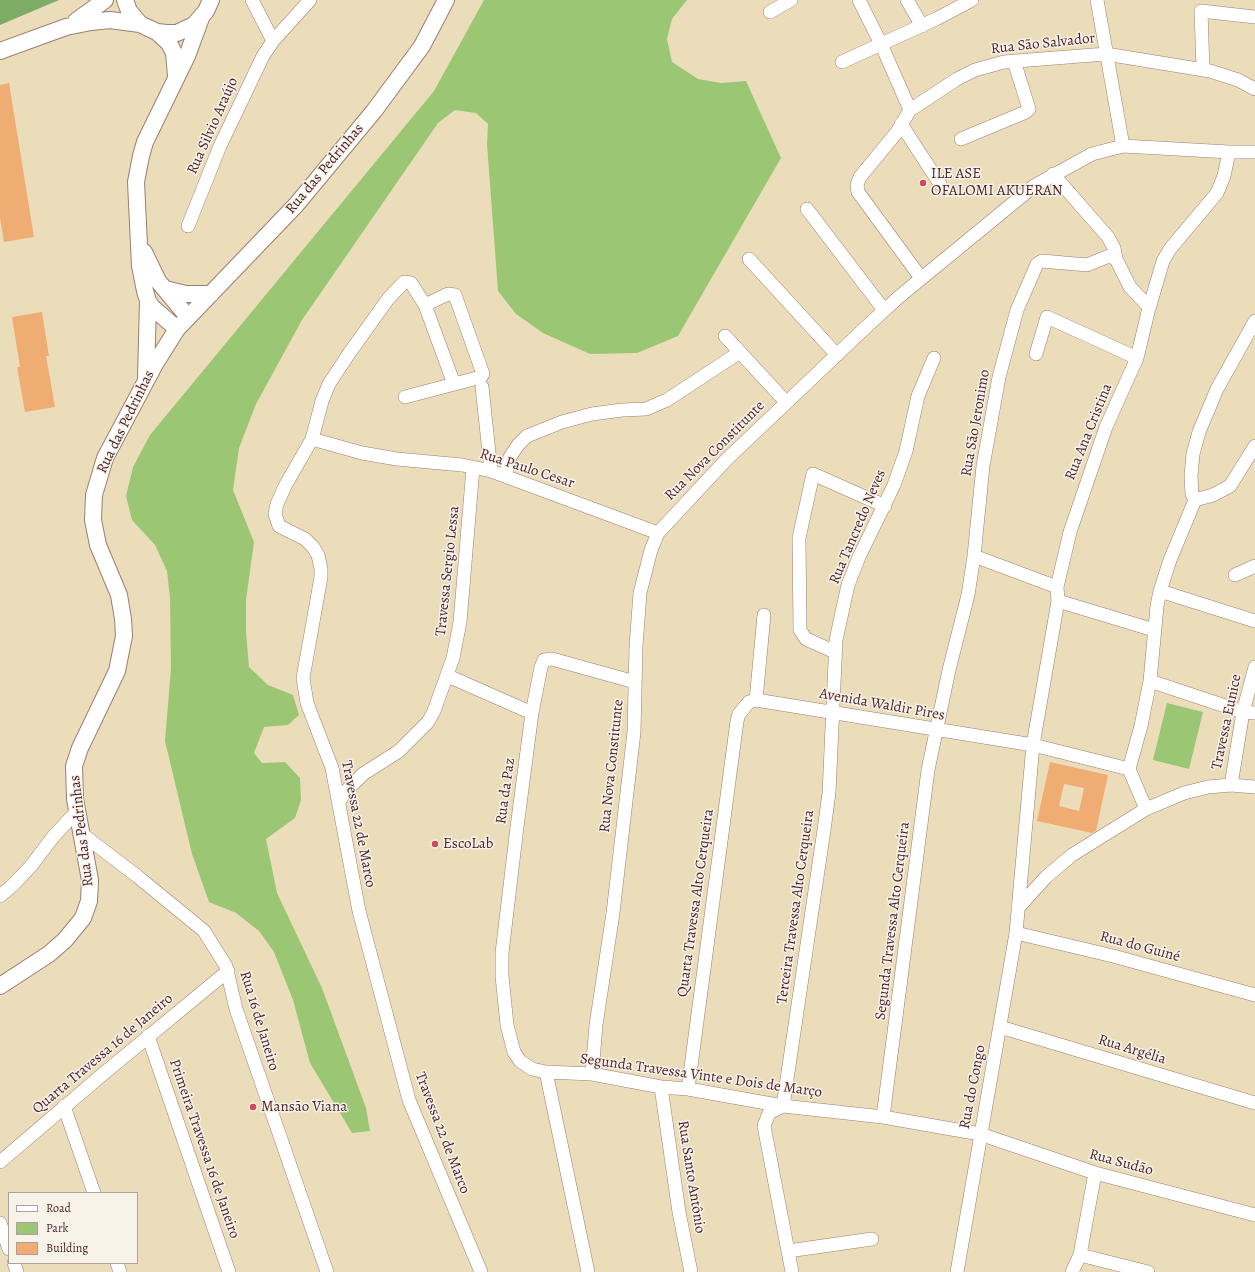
<!DOCTYPE html>
<meta charset="utf-8">
<style>
body{margin:0}
#map{position:relative;width:1255px;height:1272px;overflow:hidden;background:#ecddba;font-family:Alegreya,serif}
canvas{display:block}
.legend{position:absolute;left:8px;top:1192px;width:130px;height:72px;box-sizing:border-box;background:#f7f3e8;border:1px solid #b29e9c;margin:0;padding:5px 7px;list-style:none;font-size:12px;color:#4a1f2b}
.legend li{display:flex;align-items:center;gap:8px;height:20px}
.legend b{width:20px;border:1px solid #b29e9c}
</style>
<div id="map">
<canvas width="1255" height="1272"></canvas>
<ul class="legend">
<li><b style="height:5px;background:#fff"></b>Road</li>
<li><b style="height:11px;background:#9bc774"></b>Park</li>
<li><b style="height:11px;background:#efad74"></b>Building</li>
</ul>
</div>
<script>
const context = document.querySelector('canvas').getContext('2d');
context.lineJoin = 'round';
function paint(path, color) { context.fillStyle = color; context.fill(path, 'evenodd'); }
const toPath = rows => new Path2D(rows.map(r => 'M' + r).join(''));
function trace(path, color, width, dash) { context.strokeStyle = color; context.lineWidth = width; context.lineCap = dash ? 'butt' : 'round'; context.setLineDash(dash || []); context.stroke(path); }
function drawText(font, color, halo, rows, align = 'center') {
  context.font = font + ' Alegreya,serif'; context.lineWidth = 3; context.setLineDash([]); context.textBaseline = 'middle'; context.strokeStyle = halo; context.fillStyle = color; for (const [text, x, y, turn = 0] of rows) {
    context.save(); context.translate(x, y); context.rotate((+turn || 0) * Math.PI / 180); context.textAlign = isNaN(turn) ? turn : align; if (halo) context.strokeText(text, 0, 0); context.fillText(text, 0, 0); context.restore();
  }
}
paint(toPath([
 [484,0,687,0,672,19,667,39,672,62,698,79,721,83,746,81,781,158,678,336,637,353,590,354,543,333,516,314,498,291,487,144,488,124,476,113,455,110,438,123,302,320,256,404,239,448,233,490,254,542,246,600,246,632,249,667,268,685,293,695,299,715,288,725,264,727,254,753,262,763,285,762,300,778,301,800,295,818,266,839,277,893,322,988,366,1108,370,1131,352,1133,310,1063,293,1000,274,952,259,931,236,913,209,902,192,854,165,741,171,668,170,598,167,571,155,545,132,520,126,496,133,467,150,435,434,91],
 [1167,703,1203,712,1189,769,1153,760]
]), '#9bc774');
paint(toPath([
 [0,0,59,0,0,25]
]), '#7cac66');
paint(toPath([
 [9,83,34,237,4,242,0,218,0,85],
 [42,312,49,356,46,356,55,407,25,412,17,367,20,367,12,317],
 [1050,762,1108,775,1096,831,1092,833,1037,821],
 [1064,784,1084,788,1079,811,1059,806]
]), '#efad74');
const minor = toPath([
 [252,0,273,41],
 [859,0,881,44,910,110],
 [907,0,922,26],
 [1097,0,1123,146],
 [770,12,791,0],
 [842,62,936,19,972,0],
 [1203,70,1201,11,1255,17],
 [901,124,940,184],
 [961,139,1026,112,1029,109,1014,61],
 [1053,174,1108,237,1114,248,1116,259],
 [807,209,884,310],
 [188,226,220,146,263,56,273,41,310,0],
 [749,259,837,355],
 [921,278,858,192,857,185,860,177,897,132,910,110,957,79,975,70,1004,62,1106,54,1210,71,1238,80,1255,89],
 [725,336,786,402],
 [1036,354,1047,317,1137,358],
 [454,384,425,305,411,283,404,282,388,299,348,355,329,384,322,401,312,439,285,486,277,504,275,514,279,526,305,539,313,547,318,555,321,569,321,577,303,678,307,703,332,768,359,911,409,1100,481,1272],
 [482,387,491,471],
 [405,397,481,377,483,374,455,295,448,294,425,305],
 [312,439,362,453,397,459,462,465,491,471,658,533],
 [505,476,510,457,518,445,527,436,562,422,592,414,622,410,646,409,667,400,740,352],
 [1195,500,1192,494,1191,476,1193,454,1199,432,1217,389,1255,321],
 [1195,500,1213,495,1230,486,1255,446],
 [974,556,1057,587],
 [1235,575,1255,566],
 [1160,591,1255,621],
 [1058,601,1154,630],
 [835,652,806,639,800,630,799,538,813,474,885,506],
 [448,676,532,713],
 [1150,681,1243,712,1255,713],
 [756,700,764,615],
 [1129,769,1141,726,1150,681,1157,606,1160,591,1170,560,1195,500],
 [1129,769,1146,809],
 [1231,785,1243,712,1255,667],
 [339,802,345,792,363,774,399,751,428,722,434,711,453,658,460,622,473,468],
 [82,834,137,876,204,931,226,966,236,1009,327,1272],
 [0,896,13,885,31,866,53,837,77,811],
 [1018,908,1046,877,1072,855,1146,809,1184,793,1208,787,1231,785,1255,787],
 [1016,933,1113,956,1255,995],
 [1000,1027,1255,1103],
 [148,1036,229,1272],
 [546,1072,532,1069,520,1061,514,1052,507,1025,502,976,502,953,517,827,532,713,541,667,544,660,552,659,635,682],
 [592,1074,596,1025,613,913,634,732,636,646,640,593,651,550,658,533,726,460,865,328,900,296,1034,186,1092,154,1123,146,1229,152,1255,152],
 [661,1087,679,1212,691,1272],
 [688,1089,737,721,739,714,749,702,756,700,1033,745,1129,769],
 [64,1106,94,1193],
 [883,1117,928,770,949,670,968,595,974,556,983,466,999,377,1017,310,1037,264,1042,261,1087,265,1109,256,1116,259,1130,287,1149,307],
 [0,1162,103,1074,228,971],
 [0,1223,9,1249],
 [788,1251,872,1239],
 [1080,1255,1148,1272],
 [14,1263,17,1272],
 [117,1263,120,1272],
 [588,1272,546,1072,592,1074,661,1087,688,1089,783,1106,883,1117,980,1134,1095,1173,1255,1215],
 [792,1272,764,1126,769,1113,783,1106,824,830,829,793,836,640,848,585,859,557,894,485,906,451,918,396,934,358],
 [957,1272,1016,933,1033,745,1058,601,1057,587,1070,532,1106,427,1137,358,1148,312,1163,261,1170,249,1217,193,1224,176,1229,152],
 [1072,1272,1080,1255,1095,1173]
]);
const major = toPath([
 [125,0,129,11,140,24,157,32,167,33,177,33,194,25,206,11,211,0],
 [76,21,105,0],
 [157,32,169,43,174,53,176,76],
 [0,51,66,27,91,22,110,20,140,24],
 [144,252,158,281,188,317],
 [165,289,186,294,211,294],
 [177,329,152,307,148,301,145,291,140,266,136,182,141,156,145,142,187,56,201,18],
 [146,378,148,301],
 [0,986,49,954,65,940,83,918,89,901,90,880,75,799,74,766,80,748,117,671,124,636,123,619,119,595,98,545,93,520,94,495,105,458,155,364,177,329,296,205,374,111,422,46,446,0]
]);
trace(minor, '#9b7e72', 14);
trace(major, '#9b7e72', 18);
trace(minor, '#fff', 13);
trace(major, '#fff', 16);
for (const [x, y, r, color] of [
 [923,183,4,"#d1495b"],
 [435,844,4,"#d1495b"],
 [253,1107,4,"#d1495b"]
]) { const dot = new Path2D(); dot.arc(x, y, r, 0, 2 * Math.PI); context.fillStyle = color; context.fill(dot); trace(dot, '#f7f3e8', 1.5); }
drawText('15px', '#4a1f2b', '#f7f3e8', [
 ["Rua São Salvador",1043,44,-6],
 ["Rua Silvio Araújo",213,126,-66],
 ["Rua das Pedrinhas",325,169,-50],
 ["Rua das Pedrinhas",126,422,-64],
 ["Rua São Jeronimo",976,423,-80],
 ["Rua Ana Cristina",1089,432,-68],
 ["Rua Nova Constitunte",715,451,-45],
 ["Rua Paulo Cesar",527,469,18],
 ["Rua Tancredo Neves",858,527,-67],
 ["Travessa Sergio Lessa",448,571,-84],
 ["Avenida Waldir Pires",882,705,10],
 ["Travessa Eunice",1227,722,-78],
 ["Rua Nova Constitunte",612,766,-84],
 ["Rua da Paz",506,791,-82],
 ["Travessa 22 de Marco",358,824,79],
 ["Rua das Pedrinhas",82,831,-97],
 ["Quarta Travessa Alto Cerqueira",696,903,-82],
 ["Terceira Travessa Alto Cerqueira",796,907,-82],
 ["Segunda Travessa Alto Cerqueira",893,921,-83],
 ["Rua do Guiné",1140,947,15],
 ["Rua 16 de Janeiro",259,1021,73],
 ["Rua Argélia",1132,1050,17],
 ["Quarta Travessa 16 de Janeiro",103,1054,-40],
 ["Segunda Travessa Vinte e Dois de Março",701,1076,8],
 ["Rua do Congo",973,1087,-79],
 ["Travessa 22 de Marco",442,1133,69],
 ["Primeira Travessa 16 de Janeiro",204,1149,71],
 ["Rua Sudão",1121,1163,15],
 ["Rua Santo Antônio",691,1177,81]
]);
drawText('15px', '#4a1f2b', '#f7f3e8', [
 ["ILE ASE",931,174],
 ["OFALOMI AKUERAN",931,191],
 ["EscoLab",443,844],
 ["Mansão Viana",261,1107]
], 'left');
</script>
